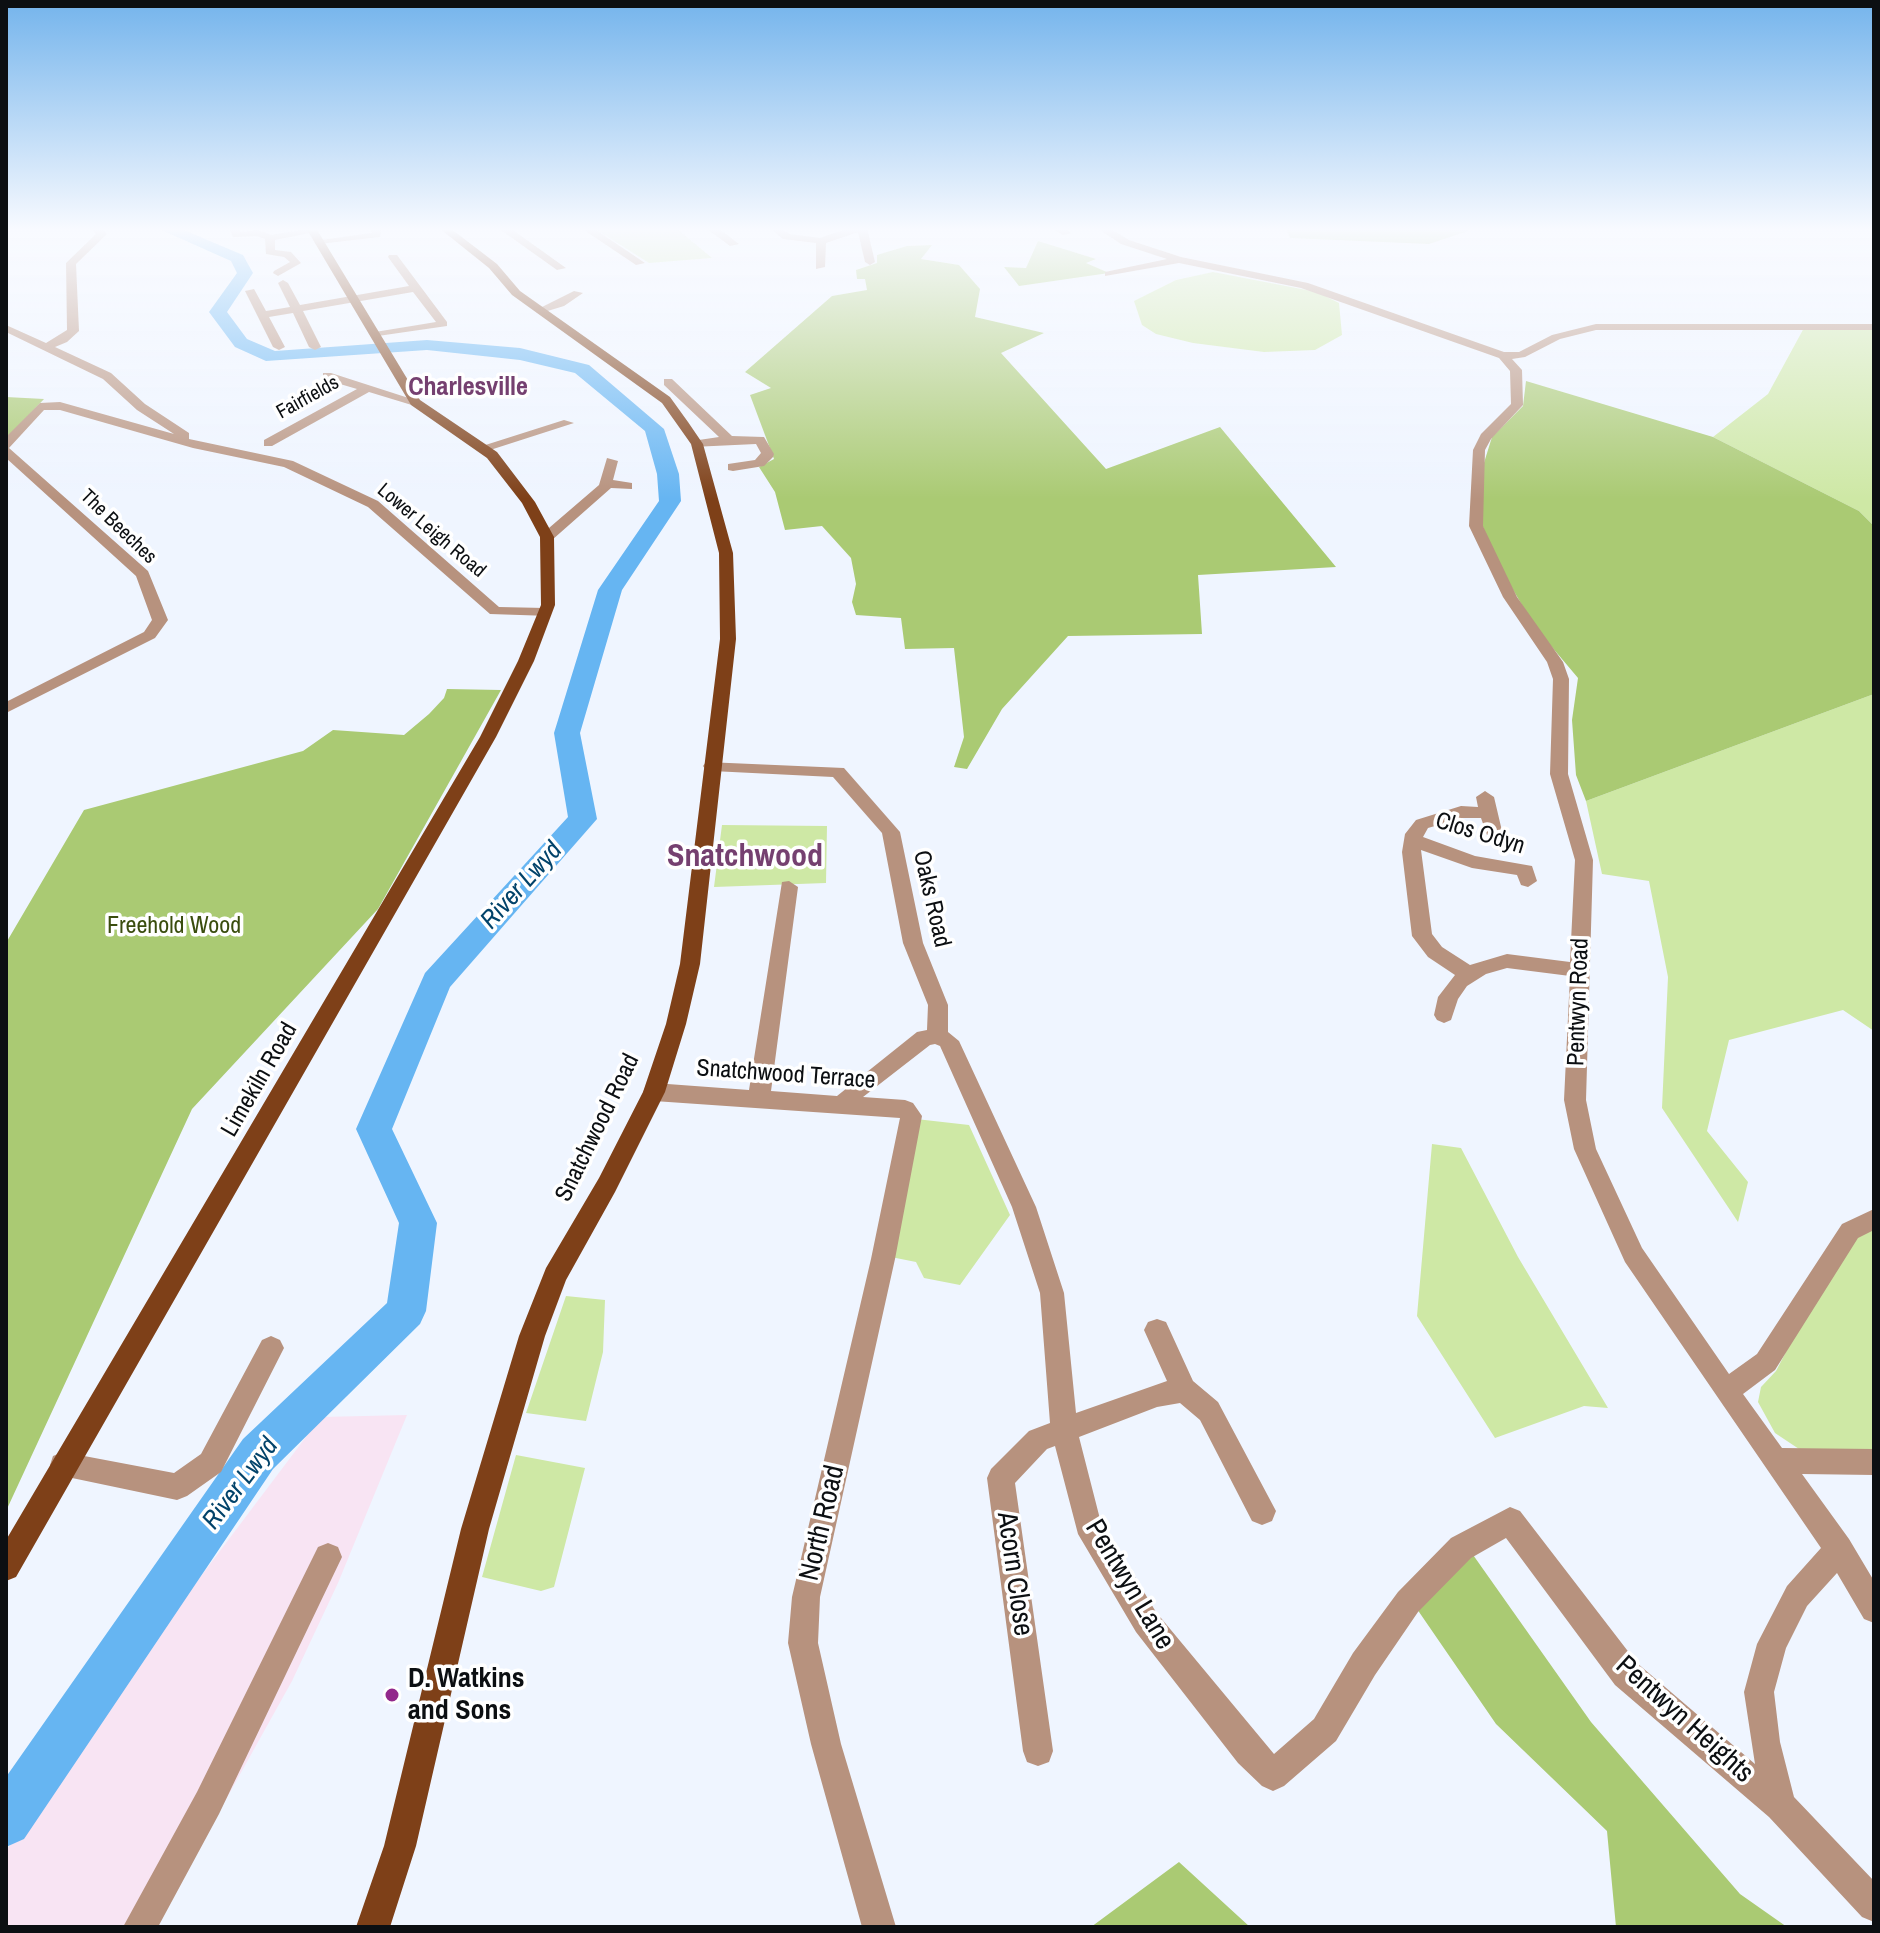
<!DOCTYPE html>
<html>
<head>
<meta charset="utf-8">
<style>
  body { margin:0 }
  #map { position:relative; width:1880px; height:1933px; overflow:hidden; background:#eff5ff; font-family:"Archivo Narrow",sans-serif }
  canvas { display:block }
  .frame { position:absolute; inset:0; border:8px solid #0c0f12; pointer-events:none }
</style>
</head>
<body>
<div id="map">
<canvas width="1880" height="1933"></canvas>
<div class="frame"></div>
</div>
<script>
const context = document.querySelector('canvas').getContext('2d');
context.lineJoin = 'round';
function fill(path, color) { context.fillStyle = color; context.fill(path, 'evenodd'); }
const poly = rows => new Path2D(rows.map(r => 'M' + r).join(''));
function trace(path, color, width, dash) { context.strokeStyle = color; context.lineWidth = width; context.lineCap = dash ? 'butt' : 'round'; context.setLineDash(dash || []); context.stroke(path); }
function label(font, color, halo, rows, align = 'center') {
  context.font = font + ' "Archivo Narrow",sans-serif'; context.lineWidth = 7; context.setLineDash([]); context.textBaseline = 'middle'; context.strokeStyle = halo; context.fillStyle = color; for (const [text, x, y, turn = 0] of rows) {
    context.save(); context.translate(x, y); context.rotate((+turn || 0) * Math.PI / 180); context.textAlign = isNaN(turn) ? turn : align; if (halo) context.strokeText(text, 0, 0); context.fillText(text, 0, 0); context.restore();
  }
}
const industrial = poly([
  [407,1415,338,1583,292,1681,155,1927,6,1927,6,1851,140,1657,321,1417]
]);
const green = poly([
  [594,228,676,228,712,258,649,263],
  [1213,272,1317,292,1339,303,1342,335,1315,350,1264,352,1193,343,1156,334,1142,325,1134,301,1176,280],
  [1805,326,1874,327,1874,526,1859,511,1713,437,1768,394],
  [1874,694,1874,1031,1843,1010,1729,1040,1707,1131,1748,1182,1738,1222,1662,1108,1668,977,1649,881,1602,874,1586,801],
  [722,825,827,826,826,883,714,887],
  [916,1119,969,1125,1010,1215,960,1285,924,1278,916,1262,891,1257],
  [1432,1144,1461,1148,1518,1257,1608,1408,1584,1406,1495,1438,1417,1316],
  [1874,1224,1874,1452,1805,1453,1775,1433,1758,1402,1761,1387,1776,1371,1842,1245],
  [566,1296,605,1300,603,1352,586,1421,526,1413],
  [516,1455,585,1468,554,1587,541,1591,482,1577]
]);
const forest = poly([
  [1286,228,1467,228,1468,231,1429,244,1290,238],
  [1038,241,1096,259,1086,263,1109,273,1019,286,1004,267,1026,268],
  [932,245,921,259,959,265,980,289,975,317,1044,333,1001,353,1106,469,1220,427,1336,567,1198,575,1202,634,1068,636,1002,709,967,769,954,767,964,737,954,648,905,649,901,618,856,615,852,602,856,584,851,558,822,526,785,530,775,492,759,467,774,459,750,395,771,388,745,372,832,296,867,290,865,279,857,279,856,270,877,263,877,255,907,246],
  [1526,381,1713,437,1859,511,1874,526,1874,694,1586,801,1576,775,1572,720,1578,678,1535,627,1499,566,1483,527,1483,466,1492,437,1523,406],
  [6,397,44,399,6,439],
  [447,689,501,690,378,909,192,1109,6,1511,6,943,84,810,303,751,333,730,404,735,429,714,444,698],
  [1471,1552,1591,1722,1740,1894,1787,1927,1616,1927,1607,1831,1496,1724,1417,1609],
  [1179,1862,1250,1927,1091,1927]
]);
const river = poly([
  [157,228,179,228,243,255,253,273,227,312,247,339,275,351,427,340,520,348,589,365,664,429,679,474,681,501,622,590,580,733,597,819,450,987,392,1129,437,1223,426,1311,420,1324,273,1469,24,1839,6,1847,6,1777,243,1439,387,1303,399,1223,356,1129,425,973,568,817,554,733,598,590,659,501,657,474,645,431,575,373,520,360,427,350,266,361,235,347,209,312,237,273,231,261,157,228]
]);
const minor = poly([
  [91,228,102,228,107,234,76,264,79,331,67,342,55,347,111,373,145,404,189,433,189,439,293,461,378,501,499,607,545,608,550,610,550,616,490,614,368,507,284,467,193,448,60,410,44,410,9,448,148,571,168,620,155,638,6,713,6,702,144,632,152,620,136,576,6,458,6,437,40,403,60,402,174,434,137,410,103,379,6,332,6,325,46,343,67,330,66,263,96,234,91,228],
  [229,228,239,228,240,232,258,230,271,235,314,228,319,231,275,240,275,250,291,252,301,263,278,276,273,273,274,271,290,262,284,257,266,254,265,239,257,236,233,237,229,228],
  [371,228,381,228,380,237,319,244,314,241,372,233,371,228],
  [498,228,510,228,566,268,557,270,498,228],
  [581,228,593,228,645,263,636,265,581,228],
  [706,228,718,228,739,244,730,246,706,228],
  [770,228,781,228,789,234,820,238,849,228,867,228,875,262,870,265,865,262,858,232,826,243,825,267,816,269,816,243,783,239,770,228],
  [1051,228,1064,228,1071,233,1063,235,1051,228],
  [1097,228,1109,228,1129,240,1181,257,1308,283,1504,352,1519,352,1552,335,1596,324,1874,324,1874,330,1596,330,1560,339,1525,357,1512,359,1522,370,1523,405,1491,439,1485,450,1483,526,1517,597,1563,662,1569,679,1568,774,1593,860,1586,1100,1596,1149,1642,1248,1729,1374,1757,1354,1842,1224,1874,1209,1874,1230,1858,1238,1775,1370,1743,1394,1782,1448,1874,1449,1874,1475,1802,1474,1849,1539,1874,1581,1874,1623,1864,1619,1837,1573,1807,1606,1786,1648,1774,1692,1780,1742,1794,1797,1874,1881,1874,1922,1862,1917,1769,1817,1615,1685,1506,1538,1471,1558,1418,1612,1375,1675,1336,1741,1284,1786,1273,1791,1262,1786,1238,1763,1136,1632,1078,1534,1055,1446,1047,1449,1015,1483,1053,1751,1049,1762,1038,1766,1027,1762,1023,1751,987,1478,991,1469,1029,1431,1050,1423,1040,1293,1012,1207,940,1046,935,1044,930,1045,863,1097,905,1100,913,1103,922,1116,895,1259,820,1597,818,1643,841,1744,896,1927,862,1927,811,1744,788,1643,792,1597,871,1259,900,1118,654,1101,646,1098,643,1092,646,1086,654,1083,749,1090,782,882,789,881,798,887,771,1091,837,1096,917,1032,927,1030,928,1005,903,943,882,833,833,777,712,771,706,770,703,766,706,762,844,768,900,832,923,943,948,1005,948,1032,959,1041,1036,1207,1064,1293,1076,1413,1167,1381,1144,1330,1148,1322,1157,1319,1166,1322,1193,1381,1218,1402,1276,1511,1272,1521,1262,1525,1252,1521,1200,1420,1180,1403,1157,1407,1079,1437,1100,1519,1156,1612,1274,1754,1314,1719,1353,1653,1398,1592,1451,1538,1510,1507,1520,1511,1637,1663,1755,1764,1744,1692,1757,1644,1787,1586,1821,1548,1625,1262,1574,1149,1564,1100,1570,976,1507,968,1486,974,1467,986,1458,999,1451,1020,1444,1023,1437,1020,1434,1015,1438,997,1455,975,1428,957,1412,936,1402,852,1405,834,1416,820,1461,806,1478,807,1476,797,1485,791,1494,797,1502,831,1499,835,1487,835,1481,818,1462,818,1428,828,1423,837,1475,856,1532,866,1537,881,1528,887,1521,885,1517,875,1472,868,1421,850,1432,934,1442,947,1470,965,1507,954,1570,962,1575,860,1550,774,1553,679,1547,662,1503,597,1469,526,1473,450,1481,434,1511,404,1510,371,1499,358,1301,288,1179,263,1105,276,1105,272,1167,259,1121,244,1097,228],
  [389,255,397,255,447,322,447,326,371,337,371,333,375,332,436,322,413,292,303,311,321,347,315,350,309,347,293,313,269,317,285,347,279,350,273,347,245,291,254,289,266,311,290,307,278,283,283,280,288,283,300,305,409,286,388,257,389,255],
  [574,291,583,293,564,306,541,313,536,310,574,291],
  [323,373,331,373,421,402,415,406,369,392,272,446,264,446,264,440,357,389,323,379,323,373],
  [664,379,672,379,732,436,764,437,774,454,773,457,764,466,733,471,728,470,728,464,755,460,761,453,756,444,692,447,692,441,719,437,664,385,664,379],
  [564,420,574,423,487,451,476,448,564,420],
  [607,458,618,461,613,480,632,483,632,489,611,488,552,540,542,540,542,534,599,485,607,458],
  [271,1336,280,1340,284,1348,221,1472,187,1496,177,1500,53,1474,50,1465,53,1456,63,1452,174,1473,201,1454,262,1340,271,1336],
  [328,1543,338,1547,342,1557,219,1814,158,1927,123,1927,197,1792,318,1547,328,1543]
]);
const major = poly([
  [306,228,316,228,420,400,497,452,535,502,554,537,555,605,534,661,496,737,16,1577,6,1581,6,1540,480,737,518,661,541,605,540,537,522,503,487,458,411,405,306,228],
  [439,228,450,228,497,264,520,291,670,397,688,422,703,444,733,553,736,639,700,964,686,1024,665,1092,615,1192,566,1280,545,1336,489,1529,416,1846,390,1927,356,1927,384,1846,461,1529,519,1336,546,1268,599,1178,643,1092,666,1024,680,964,720,639,719,553,691,444,679,427,662,403,512,295,489,268,439,228]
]);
const markers = [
  [392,1695,8,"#92288b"]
];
const farStreetnames = [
  ["Fairfields",308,398,-29],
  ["The Beeches",118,527,44],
  ["Lower Leigh Road",431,531,40]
];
const streetNames = [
  ["Clos Odyn",1480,834,17],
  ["Oaks Road",931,899,77],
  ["Pentwyn Road",1579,1002,-88],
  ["Snatchwood Terrace",786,1075,4],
  ["Limekiln Road",260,1080,-60],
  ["Snatchwood Road",598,1128,-64]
];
const parkNames = [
  ["Freehold Wood",174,927]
];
const farDistrictnames = [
  ["Charlesville",468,388]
];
const waterNames = [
  ["River Lwyd",522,886,-48],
  ["River Lwyd",241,1484,-53]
];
const nearStreetnames = [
  ["North Road",823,1523,-77],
  ["Acorn Close",1014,1574,82],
  ["Pentwyn Lane",1129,1585,59],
  ["Pentwyn Heights",1684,1720,42]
];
const nearPoinames = [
  ["D. Watkins",408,1679],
  ["and Sons",408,1711]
];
const districtNames = [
  ["Snatchwood",745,857]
];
fill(industrial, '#f8e4f3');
fill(green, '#cee8a5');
fill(forest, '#aaca73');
fill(river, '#66b5f2');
fill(minor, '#b7927e');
fill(major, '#7e4018');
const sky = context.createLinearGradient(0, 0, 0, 499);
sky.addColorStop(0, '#74b4ec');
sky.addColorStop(0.46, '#f8faff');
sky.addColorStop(1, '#f8faff00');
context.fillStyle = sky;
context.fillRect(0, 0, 1880, 499);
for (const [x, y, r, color] of markers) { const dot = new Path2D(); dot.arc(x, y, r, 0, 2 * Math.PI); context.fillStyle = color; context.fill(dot); trace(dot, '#fff', 3); }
label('20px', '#0c0f12', '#fff', farStreetnames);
label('24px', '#0c0f12', '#fff', streetNames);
label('24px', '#3a4d0e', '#fff', parkNames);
label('bold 26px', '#754070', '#fff', farDistrictnames);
label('italic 26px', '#02436a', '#fff', waterNames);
label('28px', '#0c0f12', '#fff', nearStreetnames);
label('bold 28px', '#0c0f12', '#fff', nearPoinames, 'left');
label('bold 32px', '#754070', '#fff', districtNames);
</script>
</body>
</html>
